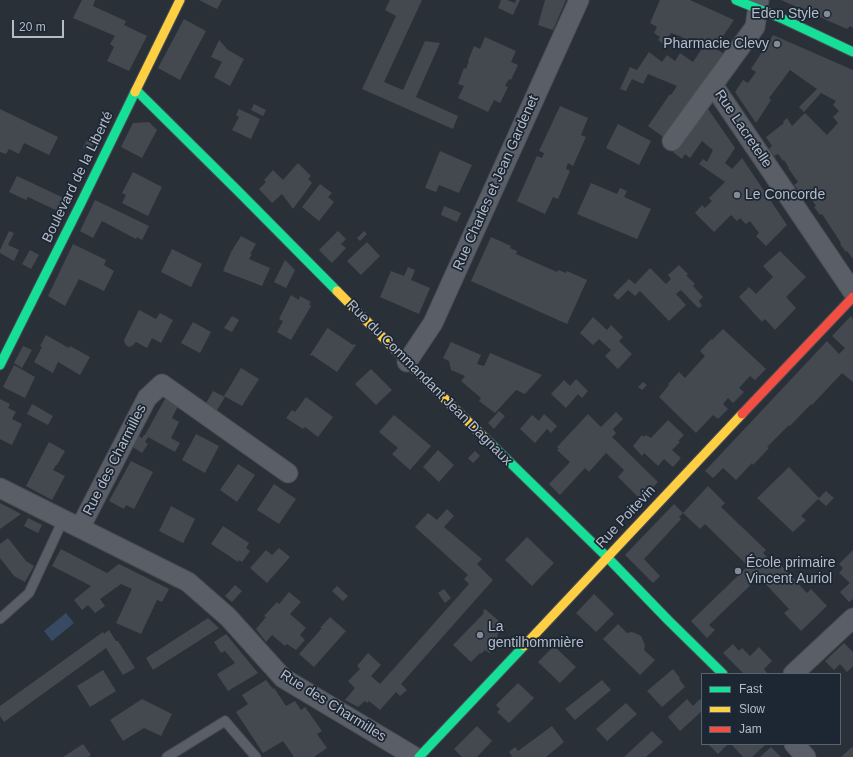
<!DOCTYPE html>
<html>
<head>
<meta charset="utf-8">
<style>
  body { margin:0 }
  #map { position:relative; width:853px; height:757px; overflow:hidden; background:#2a3038; font-family:Arial,sans-serif }
  canvas { display:block }
  .legend { position:absolute; left:701px; top:673px; width:140px; height:72px; box-sizing:border-box; background:#1d2633; border:1px solid #59626f; margin:0; padding:5px 7px; list-style:none; font-size:12px; color:#b4bcc9 }
  .legend li { display:flex; align-items:center; gap:8px; height:20px }
  .legend b { width:20px; border:1px solid #59626f }
  .scale { position:absolute; left:12px; top:20px; width:52px; height:18px; box-sizing:border-box; border:2px solid #b4bcc9; border-top:0; padding-left:5px; font-size:12px; line-height:14px; white-space:nowrap; color:#b4bcc9; -webkit-text-stroke:3px #1d2633; paint-order:stroke }
</style>
</head>
<body>
<div id="map">
<canvas width="853" height="757"></canvas>
<ul class="legend">
<li><b style="height:5px;background:#16e098"></b>Fast</li>
<li><b style="height:5px;background:#ffcf43"></b>Slow</li>
<li><b style="height:5px;background:#f24e42"></b>Jam</li>
</ul>
<div class="scale">20 m</div>
</div>
<script>
const context = document.querySelector('canvas').getContext('2d');
context.lineJoin = 'round';
function fill(path, color) { context.fillStyle = color; context.fill(path, 'evenodd'); }
const poly = rows => new Path2D(rows.map(r => 'M' + r).join(''));
function trace(path, color, width, dash) { context.strokeStyle = color; context.lineWidth = width; context.lineCap = dash ? 'butt' : 'round'; context.setLineDash(dash || []); context.stroke(path); }
function label(font, color, halo, rows, align = 'center') {
  context.font = font + ' Arial,sans-serif'; context.lineWidth = 3.5; context.setLineDash([]); context.textBaseline = 'middle'; context.strokeStyle = halo; context.fillStyle = color; for (const [text, x, y, turn = 0] of rows) {
    context.save(); context.translate(x, y); context.rotate((+turn || 0) * Math.PI / 180); context.textAlign = isNaN(turn) ? turn : align; if (halo) context.strokeText(text, 0, 0); context.fillText(text, 0, 0); context.restore();
  }
}
const water = poly([
  [66,613,74,623,52,641,44,631]
]);
const building = poly([
  [82,0,95,0,93,6,126,21,124,25,147,36,129,71,107,61,114,47,110,44,115,36,73,18],
  [199,0,222,0,217,9],
  [390,0,422,0,384,82,403,90,425,41,440,43,416,97,458,116,453,129,362,89,396,16,385,10],
  [501,0,507,0,515,3,516,0,520,0,513,15,498,8],
  [545,0,566,0,553,30,538,25],
  [660,0,690,0,734,20,715,48,724,54,666,139,648,126,670,94,671,95,677,86,648,74,643,84,632,79,626,91,620,89,630,67,637,70,649,52,662,62,667,55,675,61,680,53,693,62,701,50,687,43,688,42,680,36,671,33,663,44,658,40,660,37,654,33,657,27,650,23],
  [781,0,853,0,853,28,850,26,847,29],
  [184,19,206,31,180,80,158,68],
  [773,35,853,70,853,259,847,251,846,252,840,244,841,243,822,214,820,215,814,207,816,206,810,197,808,198,803,190,800,192,794,185,798,182,788,168,789,168,784,160,783,161,778,154,774,156,769,149,772,146,766,137,784,123,783,122,787,118,792,126,805,113,827,135,838,123,833,117,839,111,833,105,836,101,821,93,804,112,799,107,817,89,790,70,769,98,771,100,756,123,735,92,743,80,748,83,756,72,751,69],
  [485,37,516,51,511,62,518,65,511,80,509,79,505,86,508,87,500,103,494,100,488,112,458,98,464,86,458,84,464,68,466,69,469,61,468,61,474,46,480,49],
  [219,40,228,50,244,59,230,86,214,77,222,62,211,57],
  [254,104,266,110,263,116,251,110],
  [560,106,588,118,581,135,586,137,573,166,568,163,566,169,570,171,558,199,553,197,545,214,517,201,537,156,542,158,544,153,539,151],
  [706,106,735,148,725,163,732,169,742,158,787,225,766,246,756,236,759,233,750,221,746,224,740,218,737,221,731,215,714,232,695,213,702,205,705,208,712,201,709,198,725,182,699,164,703,159,707,162,713,150,702,141,690,158,685,154,682,159,673,152],
  [0,109,58,137,49,155,24,143,19,154,9,149,6,154,0,152],
  [239,109,260,119,251,139,232,130,239,117,236,115],
  [149,122,157,130,142,158,121,147,133,123],
  [618,124,651,141,639,165,606,148],
  [87,140,94,143,90,151,83,148],
  [440,151,472,165,459,193,439,185,436,192,425,188],
  [298,163,311,176,308,179,312,183,293,209,282,194,272,203,259,189,266,182,264,180,273,170,283,180],
  [133,172,162,187,148,216,122,203,126,195,122,193],
  [17,176,66,199,60,212,28,197,26,200,9,192],
  [591,183,617,194,620,188,627,191,624,197,651,209,637,239,577,214],
  [320,184,332,193,328,197,334,202,319,221,302,207],
  [95,200,149,226,142,240,137,237,136,239,102,221,93,238,80,231],
  [444,206,461,213,457,222,441,215],
  [9,231,14,233,8,245,19,250,14,261,0,253,0,250],
  [338,231,346,239,341,244,346,248,332,263,319,250],
  [364,231,367,234,360,241,357,238],
  [241,236,256,244,250,254,252,254,249,259,270,268,262,286,223,271,231,252],
  [491,237,511,246,510,248,517,251,516,254,557,272,558,270,566,273,567,271,587,280,567,324,471,281],
  [367,242,380,256,361,275,347,261],
  [73,244,106,260,104,265,114,271,104,291,79,279,65,306,48,296],
  [172,249,202,264,191,287,161,272],
  [30,250,39,255,31,269,22,264],
  [780,251,806,277,786,297,796,308,775,330,765,319,762,322,739,297,749,287,756,294,773,277,763,266],
  [285,260,295,270,286,288,274,282],
  [679,265,688,274,686,275,695,284,693,286,703,297,699,301,702,306,698,308,681,290,676,294,686,305,669,321,640,291,635,296,628,290,618,300,613,295,629,279,635,284,650,268,666,284,671,279,668,275],
  [408,267,415,270,411,280,430,288,419,314,380,297,391,271,404,276],
  [291,295,299,300,300,296,311,302,309,304,311,306,291,340,277,332,283,321,279,319],
  [139,310,156,319,160,313,173,320,161,343,152,338,147,348,136,342,132,346,129,347,126,345,124,341,125,338],
  [232,316,239,320,232,332,224,328],
  [851,316,853,319,853,382,842,373,812,405,811,404,790,426,789,425,767,447,769,448,753,465,752,463,736,480,723,468,713,478,705,471,827,341,839,354,845,348,832,336],
  [593,317,607,330,611,325,623,337,619,341,632,354,618,369,605,356,611,350,599,339,593,345,580,333],
  [193,322,211,332,200,353,181,343],
  [328,327,329,329,353,345,354,344,356,345,337,372,312,355,312,356,310,355],
  [723,329,766,369,755,380,750,376,739,388,744,392,733,403,728,398,723,404,728,409,718,419,713,415,696,433,659,397,669,385,668,384,679,372,685,378,705,356,700,351,711,339,712,340],
  [46,335,67,347,69,348,70,346,90,357,80,375,58,362,53,373,34,362,42,347,40,346],
  [451,342,481,355,477,364,484,366,490,353,542,375,525,394,516,390,495,413,479,401,481,398,461,381,465,376,451,370,449,361,443,358],
  [23,346,32,350,22,368,14,363],
  [14,365,35,377,25,398,3,387],
  [241,368,259,379,242,406,224,396],
  [371,369,392,390,376,405,355,384],
  [576,379,588,391,582,398,578,394,566,408,551,394,564,380,570,386],
  [643,382,647,385,642,390,638,387],
  [213,391,225,397,216,412,205,405],
  [166,397,178,406,172,418,179,422,171,438,180,443,175,452,148,437,145,442,148,444,142,453,128,444,134,433,142,438,144,435,145,435],
  [306,397,333,417,318,437,305,427,303,429,286,418,292,410,295,412],
  [0,399,10,404,8,408,16,412,12,419,22,424,12,445,0,439],
  [32,404,53,416,48,425,27,414],
  [499,411,505,416,494,429,488,423],
  [616,412,623,419,613,429,616,433,612,437,658,482,641,500,618,477,624,470,606,453,589,472,585,468,560,495,549,484,570,462,557,450,559,449,557,447,588,414,601,427],
  [544,414,557,426,551,433,547,429,535,443,520,429,532,415,539,421],
  [394,415,431,446,410,470,392,454,398,448,379,432],
  [668,420,684,435,678,441,680,442,672,450,681,458,673,467,664,459,658,466,644,453,642,456,633,446,642,435,644,437,646,435,651,438],
  [196,434,219,446,205,473,182,460],
  [49,442,65,451,57,465,56,465,53,470,65,476,52,500,26,486],
  [438,450,454,465,439,482,423,467],
  [475,451,480,456,473,463,468,458],
  [131,461,153,472,134,509,126,505,124,509,109,501],
  [238,464,255,475,237,502,220,490],
  [789,467,819,498,801,516,806,520,793,532,757,498],
  [274,484,296,499,279,524,257,510],
  [708,486,725,503,721,507,766,550,763,553,773,563,776,560,807,593,811,589,827,606,801,631,784,613,789,609,759,577,709,625,715,630,707,638,691,621,748,566,705,524,700,529,683,513],
  [826,491,834,498,826,506,818,499],
  [0,503,21,514,0,529],
  [674,504,683,513,679,517,681,519,644,559,660,576,653,583,625,555],
  [171,506,195,519,183,543,159,531],
  [447,509,454,516,444,527,482,559,477,564,493,580,401,684,407,690,400,696,396,692,380,710,369,701,367,703,365,701,358,707,345,700,355,688,348,681,360,669,357,666,368,653,381,665,371,676,380,684,469,584,464,579,468,575,415,527,428,513,437,520],
  [28,518,42,525,38,533,24,526],
  [223,526,249,543,246,548,250,551,242,562,239,560,238,562,211,544],
  [527,537,554,563,532,586,505,560],
  [8,538,26,561,34,566,25,582,14,576,0,558,0,544],
  [279,548,290,557,267,583,250,568,266,550,272,555],
  [61,549,107,573,119,564,169,589,162,602,157,600,141,634,116,623,132,589,121,584,100,599,105,606,95,613,88,605,82,610,74,600,91,586,52,566],
  [853,550,853,599,849,602,840,592,850,583,839,573,843,568,839,564],
  [235,585,242,591,232,602,225,596],
  [337,586,348,596,343,601,332,591],
  [444,589,451,598,445,603,438,593],
  [289,592,301,602,290,614,306,628,300,635,305,640,296,650,287,644,285,646,272,635,266,642,256,629,266,617,264,616,277,602,279,604],
  [594,594,614,614,596,632,576,613],
  [485,609,505,626,497,635,498,636,495,639,499,643,489,653,485,650,481,654,480,653,471,662,453,645,484,613,483,611],
  [330,617,346,631,314,667,299,654,322,628,320,628],
  [208,618,219,628,153,670,146,658],
  [618,624,627,633,632,632,637,634,641,636,645,645,644,650,655,660,640,675,603,639],
  [109,630,116,641,118,641,135,668,123,675,106,648,4,722,0,716,0,706,103,632,104,634],
  [226,634,258,673,228,691,217,674,235,663,225,651,221,653,214,642],
  [844,643,853,652,853,666,847,672,840,664,834,670,825,661],
  [733,644,739,651,742,648,750,656,759,647,772,661,764,669,768,674,744,674,723,653],
  [554,646,576,667,560,683,538,662],
  [673,669,680,678,679,679,685,687,662,707,647,691],
  [103,670,116,691,90,707,77,686],
  [266,680,273,689,274,688,286,706,295,701,301,710,305,707,322,731,317,734,327,748,314,757,294,757,283,741,263,753,236,712,248,704,242,695],
  [602,680,611,690,575,720,565,709],
  [518,683,534,698,509,723,497,712,500,709,496,705],
  [142,699,172,714,161,736,144,728,123,741,110,720],
  [687,699,693,706,700,699,702,701,702,711,680,731,668,717],
  [626,703,637,714,607,741,596,729],
  [477,726,492,741,477,757,462,757,454,749],
  [552,726,564,742,546,757,510,757,512,756,509,752,515,747,518,751],
  [652,731,663,742,646,757,624,757],
  [83,744,91,755,88,757,63,757],
  [708,744,728,744,718,754],
  [731,744,766,744,752,757,743,757],
  [771,747,781,757,760,757],
  [852,747,853,748,853,757,841,757]
]);
const lane = poly([
  [0,619,29,593,63,520],
  [167,757,225,721,256,757]
]);
const street = poly([
  [713,85,853,292],
  [672,141,755,27,759,0],
  [407,362,433,323,579,0],
  [0,488,188,582,228,617,283,678,415,757],
  [80,528,147,398,162,384,288,473],
  [793,674,853,618],
  [794,744,806,757]
]);
const fast = poly([
  [736,0,781,18,853,52],
  [136,90,239,192,337,291],
  [0,365,81,203,135,92],
  [490,443,607,557,668,620,723,674],
  [419,757,524,646]
]);
const slow = poly([
  [135,92,180,0],
  [337,291,407,362,490,443],
  [524,646,742,414]
]);
const jam = poly([
  [742,414,853,297]
]);
const markers = [
  [827,14,4,"#848b96"],
  [777,44,4,"#848b96"],
  [737,195,4,"#848b96"],
  [738,571,4,"#848b96"],
  [480,635,4,"#848b96"]
];
const poiNames = [
  ["Eden Style",819,14,"right"],
  ["Pharmacie Clevy",769,44,"right"],
  ["Le Concorde",745,195],
  ["École primaire",746,563],
  ["Vincent Auriol",746,579],
  ["La",488,627],
  ["gentilhommière",488,643]
];
const streetNames = [
  ["Rue Lacretelle",743,129,56],
  ["Boulevard de la Liberté",78,177,-64],
  ["Rue Charles et Jean Gardenet",496,183,-66],
  ["Rue du Commandant Jean Dagnaux",429,383,45],
  ["Rue des Charmilles",115,460,-63],
  ["Rue Poitevin",626,517,-47],
  ["Rue des Charmilles",333,706,32]
];
fill(water, '#384963');
fill(building, '#444950');
trace(lane, '#484c53', 11);
trace(street, '#484c53', 21);
trace(fast, '#484c53', 11);
trace(slow, '#484c53', 11);
trace(jam, '#484c53', 11);
trace(lane, '#5a5e66', 9);
trace(street, '#5a5e66', 19);
trace(fast, '#16e098', 9);
trace(slow, '#ffcf43', 9);
trace(jam, '#f24e42', 9);
for (const [x, y, r, color] of markers) { const dot = new Path2D(); dot.arc(x, y, r, 0, 2 * Math.PI); context.fillStyle = color; context.fill(dot); trace(dot, '#1d2633', 1.5); }
label('14px', '#b4bcc9', '#1d2633', poiNames, 'left');
label('14px', '#b4bcc9', '#1d2633', streetNames);
</script>
</body>
</html>
